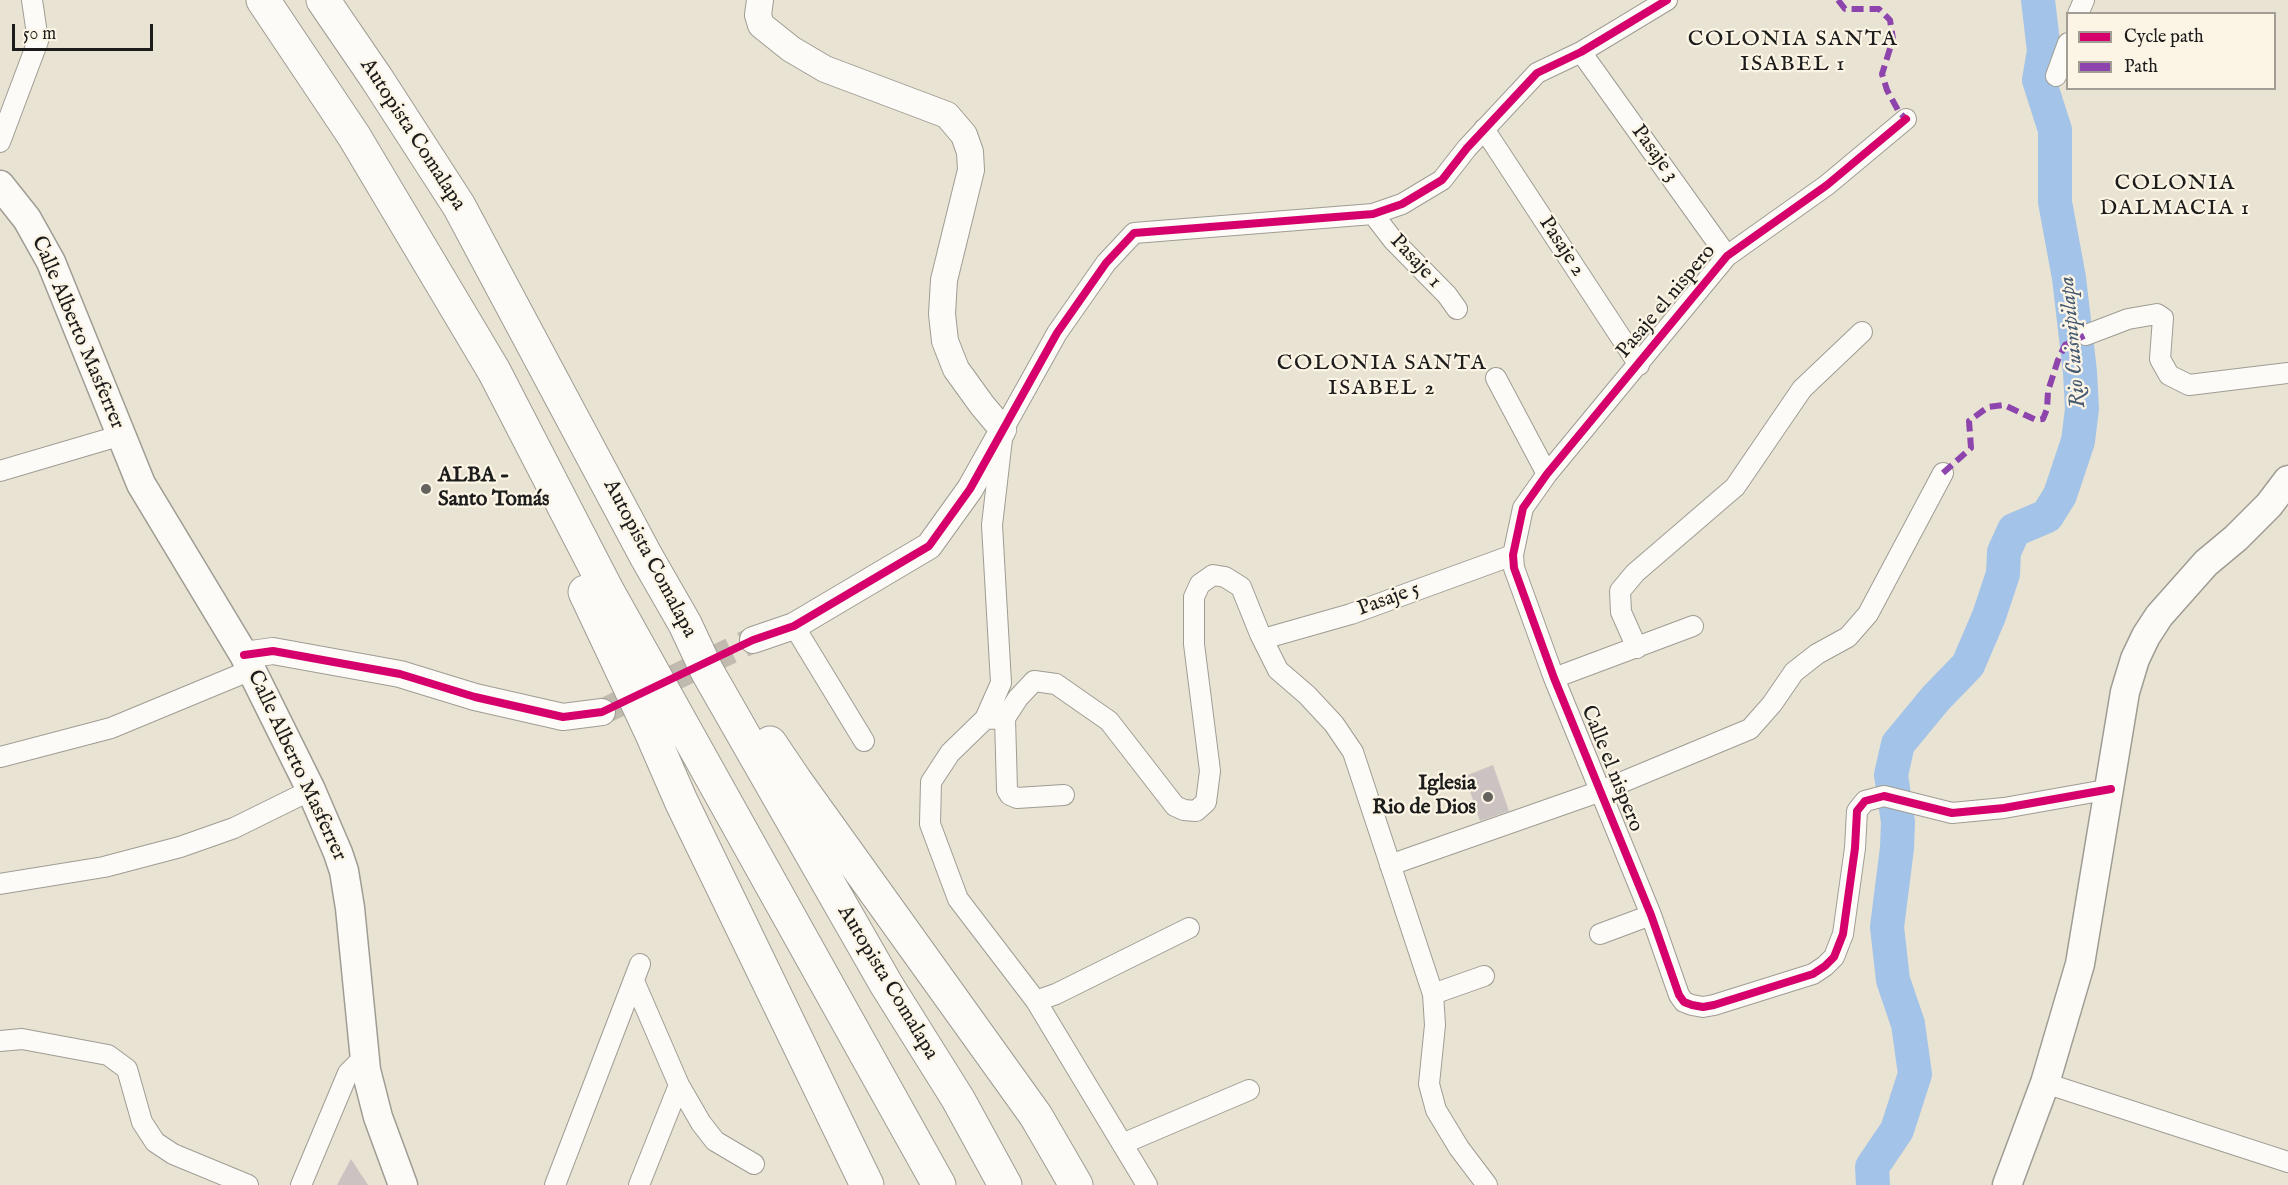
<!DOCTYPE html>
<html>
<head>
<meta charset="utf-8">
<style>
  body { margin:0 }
  #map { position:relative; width:2288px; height:1185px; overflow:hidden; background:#e9e3d3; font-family:"IM FELL English",serif }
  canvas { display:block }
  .legend { position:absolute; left:2066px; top:12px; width:210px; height:78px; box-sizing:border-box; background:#fcf5e5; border:2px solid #a29e95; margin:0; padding:8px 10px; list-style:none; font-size:18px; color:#1c1c1c }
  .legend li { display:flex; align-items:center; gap:12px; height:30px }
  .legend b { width:30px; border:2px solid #a29e95 }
  .scale { position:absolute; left:12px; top:24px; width:141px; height:27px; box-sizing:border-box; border:3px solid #1c1c1c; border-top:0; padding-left:8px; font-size:18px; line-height:21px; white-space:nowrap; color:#1c1c1c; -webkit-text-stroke:4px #fcf5e5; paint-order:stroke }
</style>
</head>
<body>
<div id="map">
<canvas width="2288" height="1185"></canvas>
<ul class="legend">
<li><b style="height:8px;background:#d6006c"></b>Cycle path</li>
<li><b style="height:8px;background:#8e44ad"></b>Path</li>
</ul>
<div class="scale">50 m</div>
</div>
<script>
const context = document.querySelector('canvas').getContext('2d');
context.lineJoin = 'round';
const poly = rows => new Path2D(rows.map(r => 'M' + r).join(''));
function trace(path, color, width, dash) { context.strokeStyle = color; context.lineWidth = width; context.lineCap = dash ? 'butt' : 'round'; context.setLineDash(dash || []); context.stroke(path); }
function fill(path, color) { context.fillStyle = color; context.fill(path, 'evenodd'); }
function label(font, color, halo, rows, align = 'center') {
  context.font = font + ' "IM FELL English",serif'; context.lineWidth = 4.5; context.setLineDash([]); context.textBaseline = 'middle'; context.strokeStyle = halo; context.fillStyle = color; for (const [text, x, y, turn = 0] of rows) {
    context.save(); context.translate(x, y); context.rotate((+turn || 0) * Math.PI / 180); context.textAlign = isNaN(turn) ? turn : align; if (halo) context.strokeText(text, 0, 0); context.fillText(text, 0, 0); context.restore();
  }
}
const river = poly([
  [1873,1185,1872,1167,1897,1130,1915,1074,1908,1024,1893,980,1887,927,1897,848,1898,822,1891,775,1898,744,1936,698,1968,665,1989,616,2003,574,2004,552,2014,530,2047,516,2060,495,2078,441,2082,409,2080,372,2069,278,2055,202,2055,130,2039,80,2044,51,2038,0]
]);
const building = poly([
  [1493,765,1509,811,1480,821,1465,776],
  [351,1159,368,1185,337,1185]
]);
const tertiaryTunnel = poly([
  [602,712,753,640]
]);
const minor = poly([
  [2078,14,2084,0],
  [1581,52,1727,256],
  [2056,76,2068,43],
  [1906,119,1827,185,1727,256,1547,474,1523,508,1513,555,1514,568,1554,678,1651,915,1679,995,1684,1002,1692,1005,1703,1007,1714,1005,1813,974,1825,966,1834,957,1843,934,1855,848,1857,811,1865,801,1884,796,1952,813,2004,808,2111,789],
  [1484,129,1639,365],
  [0,142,38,41,32,0],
  [1373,214,1393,240,1447,295,1457,309],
  [2086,335,2128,319,2157,314,2163,318,2160,359,2169,375,2189,385,2288,373],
  [1496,378,1547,474],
  [0,471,122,435],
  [794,626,864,741],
  [1263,639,1351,614,1513,555],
  [1637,648,1621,612,1620,591,1635,573,1735,487,1802,389,1862,332],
  [1554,678,1693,626],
  [1005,718,1007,790,1010,795,1017,798,1064,795],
  [985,719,1005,718,1018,698,1034,681,1056,684,1109,721,1175,806,1184,810,1196,811,1206,802,1210,771,1194,644,1194,597,1200,584,1213,575,1225,577,1241,587,1260,634,1278,670,1307,695,1334,724,1353,752,1433,994,1435,1025,1429,1084,1436,1110,1459,1148,1487,1185],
  [0,757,111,728,251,670],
  [1390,865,1601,791,1750,729,1772,704,1794,672,1817,654,1848,637,1868,614,1943,473],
  [0,884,104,867,180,847,234,828,311,790],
  [1600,934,1651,915],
  [634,981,679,1085,701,1123,715,1141,754,1164],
  [1433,994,1484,976],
  [1036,1001,1056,994,1189,928],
  [0,1041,22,1039,108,1055,127,1069,142,1122,155,1142,173,1154,248,1185],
  [2045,1083,2288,1162],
  [1122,1144,1249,1090],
  [301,1185,348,1073,364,1057],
  [555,1185,640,964],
  [639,1185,679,1085],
  [1147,1185,1036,1001,958,899,930,824,931,782,950,753,985,719,1001,683,992,525,1003,430,1057,333,1106,263,1134,233,1373,214,1402,204,1442,180,1467,148,1537,73,1581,52,1667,0]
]);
const tertiary = poly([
  [753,640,794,626,929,546,970,489,1003,430,982,405,956,369,945,341,942,314,944,280,971,170,970,152,964,135,947,115,825,69,791,49,761,25,758,15,760,0],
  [244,655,273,651,400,674,475,697,563,717,602,712]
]);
const secondary = poly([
  [0,185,27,219,51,262,141,484,244,655,311,790,338,853,344,871,350,908,366,1070,378,1117,403,1185],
  [2007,1185,2045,1083,2080,964,2125,692,2135,659,2146,636,2159,616,2206,563,2236,538,2269,505,2288,480]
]);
const trunk = poly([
  [263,0,354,136,494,371,607,590,939,1185],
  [323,0,377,79,459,206,646,556,685,624,707,671,886,984,958,1099,1005,1185],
  [585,592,651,732,681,801,867,1185],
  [770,743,795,780,1036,1116,1076,1185]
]);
const quiet = poly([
  [1838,0,1845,9,1879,9,1890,20,1893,39,1882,74,1887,90,1899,112,1906,119],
  [1943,473,1971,448,1969,421,1988,407,2004,405,2036,420,2043,419,2047,409,2048,391,2058,360,2065,345,2086,335]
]);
const cycleway = poly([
  [1906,119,1827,185,1727,256,1547,474,1523,508,1513,555,1514,568,1554,678,1651,915,1679,995,1684,1002,1692,1005,1703,1007,1714,1005,1813,974,1825,966,1834,957,1843,934,1855,848,1857,811,1865,801,1884,796,1952,813,2004,808,2111,789],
  [244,655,273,651,400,674,475,697,563,717,602,712,753,640,794,626,929,546,970,489,1057,333,1106,263,1134,233,1373,214,1402,204,1442,180,1467,148,1537,73,1581,52,1667,0]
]);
const markers = [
  [426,489,6,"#64625c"],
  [1488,797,6,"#64625c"]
];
const streetNames = [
  ["Autopista Comalapa",412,135,57],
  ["Pasaje 3",1654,154,54],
  ["Pasaje 2",1561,247,57],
  ["Pasaje 1",1415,262,47],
  ["Pasaje el nispero",1667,302,-50],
  ["Calle Alberto Masferrer",77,333,67],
  ["Autopista Comalapa",649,559,62],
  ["Pasaje 5",1389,600,-20],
  ["Calle Alberto Masferrer",296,766,65],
  ["Calle el nispero",1611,769,68],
  ["Autopista Comalapa",887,983,59]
];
const poiNames = [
  ["ALBA -",438,477],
  ["Santo Tomás",438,501],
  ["Iglesia",1476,785,"right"],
  ["Rio de Dios",1476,809,"right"]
];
const neighbourhoodNames = [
  ["COLONIA SANTA",1793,40],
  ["ISABEL 1",1793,65],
  ["COLONIA",2175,184],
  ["DALMACIA 1",2175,209],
  ["COLONIA SANTA",1382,364],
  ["ISABEL 2",1382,389]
];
const waterNames = [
  ["Rio Cuisnipilapa",2074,342,-95]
];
trace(river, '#a3c4e8', 34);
fill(building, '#cbc2c2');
trace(tertiaryTunnel, '#c0bbae', 26, [26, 13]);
trace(minor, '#9f9c93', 22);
trace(tertiary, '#9f9c93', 28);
trace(secondary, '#9f9c93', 31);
trace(trunk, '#9f9c93', 35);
trace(minor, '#fcfbf8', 20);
trace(tertiary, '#fcfbf8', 26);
trace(secondary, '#fcfbf8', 28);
trace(trunk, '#fcfbf8', 33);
trace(quiet, '#8e44ad', 6, [12, 6]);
trace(cycleway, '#d6006c', 8);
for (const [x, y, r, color] of markers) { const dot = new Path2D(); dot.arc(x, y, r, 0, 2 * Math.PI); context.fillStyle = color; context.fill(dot); trace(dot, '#fcf5e5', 2); }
label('21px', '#1c1c1c', '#fcf5e5', streetNames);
label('bold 21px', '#1c1c1c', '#fcf5e5', poiNames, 'left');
context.letterSpacing = '1.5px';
label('22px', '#1c1c1c', '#fcf5e5', neighbourhoodNames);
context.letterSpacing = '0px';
label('italic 22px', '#465a71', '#fcf5e5', waterNames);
</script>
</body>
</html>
